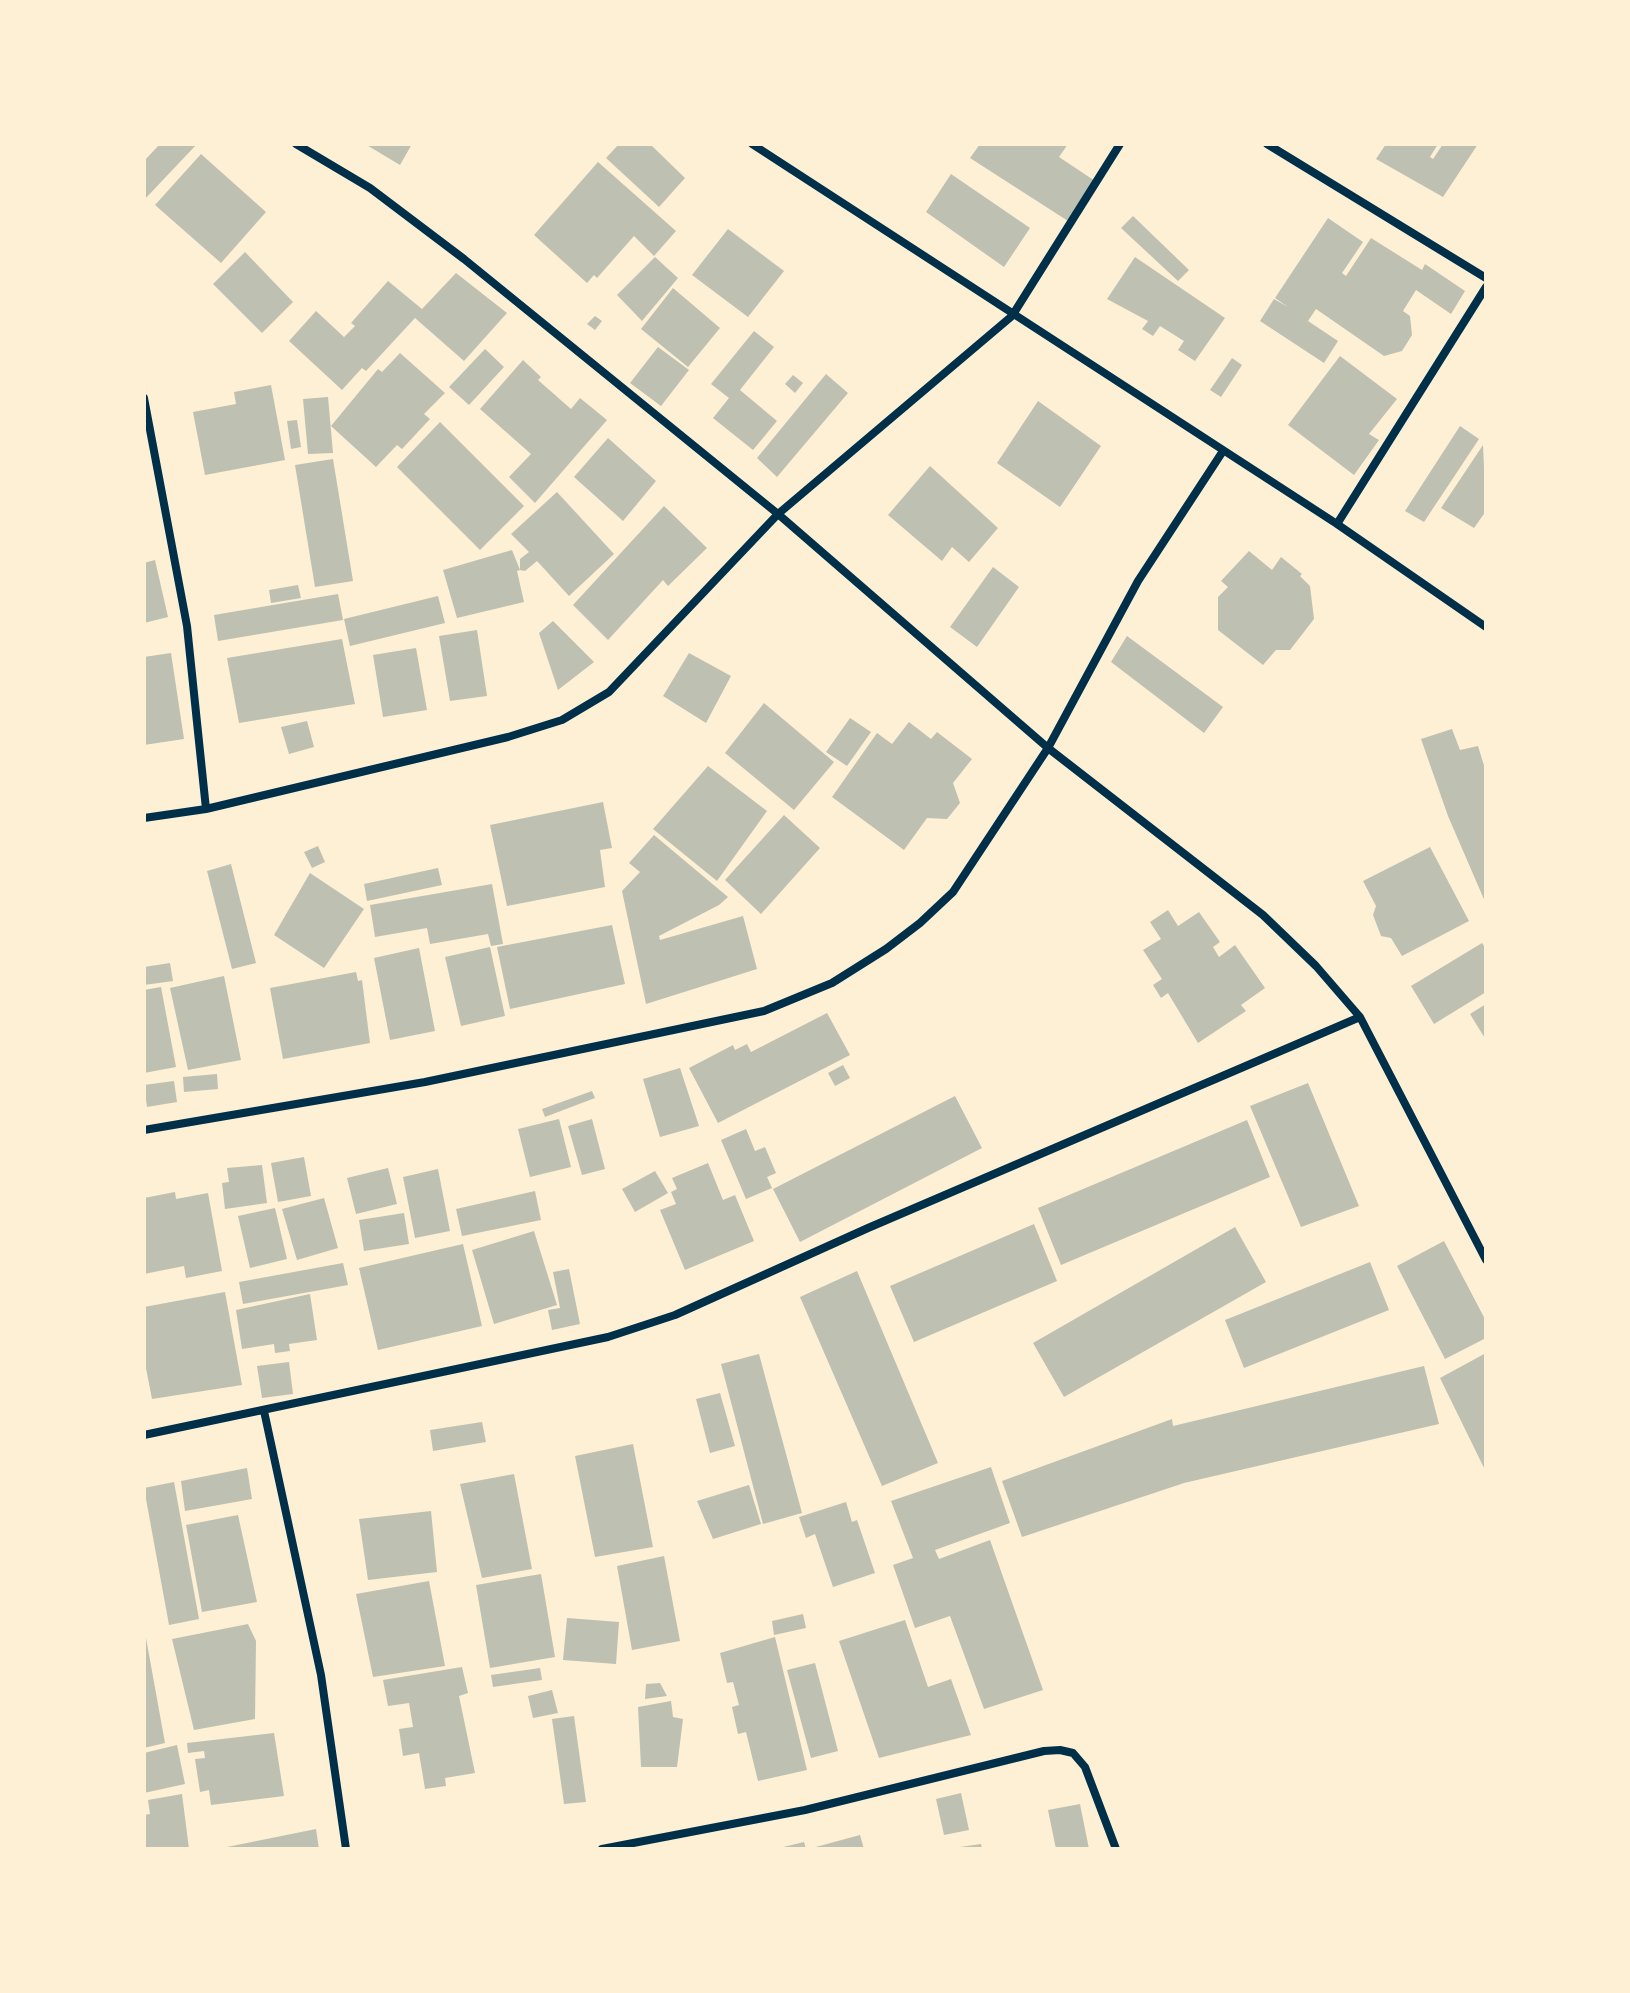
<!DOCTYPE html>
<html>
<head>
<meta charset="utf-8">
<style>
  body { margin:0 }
  #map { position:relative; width:1630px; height:1993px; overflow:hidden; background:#fdf0d5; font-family:"Work Sans",sans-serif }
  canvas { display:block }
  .frame { position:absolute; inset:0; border:146px solid #fdf0d5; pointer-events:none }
</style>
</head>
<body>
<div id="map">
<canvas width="1630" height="1993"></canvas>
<div class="frame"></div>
</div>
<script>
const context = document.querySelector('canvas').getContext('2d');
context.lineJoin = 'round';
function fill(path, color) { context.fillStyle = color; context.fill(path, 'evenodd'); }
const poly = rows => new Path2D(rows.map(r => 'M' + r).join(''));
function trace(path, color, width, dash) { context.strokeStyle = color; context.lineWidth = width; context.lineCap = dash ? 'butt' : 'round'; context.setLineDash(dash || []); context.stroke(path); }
const building = poly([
  [160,144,197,144,144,200,144,161],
  [365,144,412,144,400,165],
  [619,144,650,144,685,178,659,207,606,158],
  [980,144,1068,144,1059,157,1095,181,1068,221,970,158],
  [1386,144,1438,144,1430,157,1433,159,1443,144,1478,144,1443,197,1376,159],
  [201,154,266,212,221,263,155,205],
  [598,162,676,231,654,256,634,236,597,278,594,275,587,283,534,235],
  [951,174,1030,228,1004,267,926,212],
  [1133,216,1189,270,1178,281,1121,228],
  [1328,218,1363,242,1342,273,1346,276,1371,238,1422,270,1425,264,1465,291,1451,314,1416,290,1403,311,1410,316,1412,335,1402,351,1384,356,1316,309,1308,321,1338,341,1324,363,1260,321,1274,299,1288,307,1275,298],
  [728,229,784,271,748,317,692,275],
  [245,252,293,302,262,333,213,284],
  [655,257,678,278,642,321,617,295],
  [1135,257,1225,318,1195,361,1178,350,1184,341,1160,326,1153,336,1142,329,1148,321,1107,299],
  [456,273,507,313,464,361,415,318,366,371,362,368,342,390,289,341,316,311,344,337,355,326,351,323,388,281,422,309],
  [673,288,720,328,688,367,641,329],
  [595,316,602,321,595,330,587,324],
  [754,331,774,347,740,390,777,421,753,450,713,418,729,398,711,384],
  [658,347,689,370,661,406,630,383],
  [485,349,504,367,469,405,449,387],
  [400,353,445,393,424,414,430,419,402,449,397,445,376,467,331,426,378,369,382,372],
  [1340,356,1397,399,1369,434,1379,440,1354,475,1288,425],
  [1232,358,1242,365,1221,397,1210,390],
  [523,360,541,377,538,380,571,409,580,398,607,420,535,503,509,477,531,454,480,409],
  [826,374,848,393,777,477,757,458],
  [793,375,803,383,795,393,785,384],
  [271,385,285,460,205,475,193,412,236,404,234,392],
  [328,397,333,453,308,454,303,399],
  [1038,401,1101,446,1060,507,997,463],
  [297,420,301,447,291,449,287,421],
  [440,422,524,506,480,550,397,467],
  [1460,426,1479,439,1424,522,1405,511],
  [608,438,656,481,623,521,574,477],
  [1483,445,1486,511,1474,528,1441,508],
  [333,459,353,581,315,587,295,465],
  [930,466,998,528,969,562,952,547,942,561,888,515],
  [557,492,614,554,569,596,537,561,525,571,520,570,520,559,529,552,511,534],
  [664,506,707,548,668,586,663,580,608,640,573,605],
  [512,550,520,570,517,571,524,602,457,618,443,570],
  [1249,551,1272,570,1281,557,1302,574,1300,576,1310,586,1314,619,1290,650,1276,650,1263,665,1218,630,1218,597,1228,587,1221,581],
  [155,560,168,617,144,623,144,563],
  [993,567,1019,587,977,647,950,627],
  [298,585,301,598,271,603,269,590],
  [338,594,343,620,218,641,214,615],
  [438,596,445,623,350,646,344,619],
  [553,621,594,662,558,690,539,633],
  [477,630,487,696,450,701,439,636],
  [1127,636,1223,707,1204,733,1111,662],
  [342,639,355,704,239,723,227,658],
  [416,648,427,710,383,717,373,655],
  [171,653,184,739,144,745,144,657],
  [689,653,731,676,706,723,663,696],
  [764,703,834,762,794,810,725,753],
  [850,718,871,732,847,766,826,752],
  [307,721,314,747,289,754,281,727],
  [909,722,931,739,937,732,972,759,953,783,960,803,947,819,927,818,904,850,832,797,877,733,892,744],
  [1452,729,1460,750,1478,746,1486,772,1486,904,1448,816,1421,739],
  [708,766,767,811,717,881,653,829],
  [603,802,612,848,600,850,605,887,507,906,490,825],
  [784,815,820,848,761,914,725,880],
  [654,835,728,897,719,905,659,936,660,940,743,916,757,969,646,1004,622,891,640,872,629,863],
  [318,846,325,862,312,868,304,852],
  [1430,847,1469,921,1402,956,1391,938,1381,936,1373,915,1376,906,1363,881],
  [231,864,256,963,232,969,207,871],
  [438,868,442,885,367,901,364,884],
  [310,873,364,909,324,968,274,935],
  [492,884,503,944,491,946,488,934,430,944,427,928,375,937,370,905],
  [1168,910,1178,926,1199,912,1220,942,1213,947,1219,957,1235,945,1265,988,1241,1005,1246,1011,1198,1043,1168,993,1161,998,1153,985,1162,979,1143,950,1161,939,1150,922],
  [612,925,625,984,510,1009,497,947],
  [1482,943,1486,949,1486,992,1434,1024,1411,986],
  [490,947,505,1016,461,1026,445,957],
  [419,948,435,1031,390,1040,374,958],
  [170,963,173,981,144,985,144,967],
  [356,972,358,981,362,980,370,1043,283,1059,270,988],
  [224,976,241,1060,188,1070,170,988],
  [161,987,176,1067,144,1073,144,990],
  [1486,1004,1486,1040,1470,1014],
  [827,1013,850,1055,718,1123,689,1068,733,1045,735,1050,747,1044,751,1052],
  [843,1065,850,1078,835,1086,828,1073],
  [680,1068,699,1126,660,1137,643,1079],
  [217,1074,218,1089,184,1092,183,1077],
  [174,1081,177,1102,147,1107,144,1085],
  [1308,1083,1359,1206,1301,1227,1250,1106],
  [592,1091,595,1098,545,1117,542,1109],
  [955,1096,982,1148,800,1242,773,1189],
  [559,1119,571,1167,530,1177,518,1129],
  [592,1119,605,1169,582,1175,568,1126],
  [1247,1120,1270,1177,1061,1265,1038,1208],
  [746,1129,755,1151,765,1147,776,1173,767,1177,772,1188,746,1199,721,1140],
  [304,1157,311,1196,278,1202,271,1163],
  [708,1163,723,1200,735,1195,754,1241,685,1270,660,1210,676,1204,671,1192,677,1189,672,1178],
  [262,1165,267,1203,225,1209,222,1183,229,1182,227,1168],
  [388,1168,397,1204,356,1214,347,1178],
  [438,1169,450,1231,415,1238,403,1177],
  [655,1171,668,1193,635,1212,622,1189],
  [535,1191,541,1220,462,1236,456,1209],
  [175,1192,176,1199,208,1193,222,1271,186,1278,184,1266,144,1274,144,1198],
  [324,1198,338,1248,297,1260,282,1209],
  [275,1208,287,1259,250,1268,238,1216],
  [404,1213,409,1244,364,1251,359,1220],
  [1034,1224,1057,1281,914,1342,890,1286],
  [1235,1227,1266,1282,1064,1397,1033,1343],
  [534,1231,557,1305,494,1324,472,1250],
  [1444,1241,1486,1321,1486,1338,1445,1359,1397,1266],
  [463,1244,482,1326,378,1350,359,1268],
  [1370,1262,1389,1310,1244,1368,1225,1320],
  [343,1263,348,1285,243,1304,239,1282],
  [569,1269,580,1324,552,1330,548,1310,560,1308,553,1272],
  [857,1271,938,1463,882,1486,800,1297],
  [225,1292,242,1385,152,1399,144,1358,144,1307],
  [310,1294,317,1340,289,1344,290,1351,275,1353,274,1344,242,1349,236,1310],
  [1486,1353,1486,1472,1440,1378],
  [759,1354,802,1513,763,1524,721,1364],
  [289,1362,293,1394,262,1398,257,1366],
  [1424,1366,1439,1424,1184,1483,1022,1537,1002,1481,1172,1419,1173,1426],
  [720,1393,735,1446,710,1453,696,1399],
  [482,1422,486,1442,433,1451,430,1430],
  [633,1444,653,1547,595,1557,575,1456],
  [991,1467,1010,1523,935,1550,939,1559,990,1540,1043,1690,984,1709,950,1616,915,1628,893,1565,913,1558,891,1501],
  [247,1468,252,1499,185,1511,181,1481],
  [514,1474,532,1569,482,1578,460,1484],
  [174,1482,199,1619,169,1625,144,1488],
  [749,1485,761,1524,713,1539,697,1501],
  [846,1502,852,1522,857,1520,875,1573,833,1587,815,1534,806,1538,799,1517],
  [431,1511,437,1572,368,1580,359,1519],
  [238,1515,257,1602,202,1612,186,1525],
  [664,1556,680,1641,632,1650,617,1566],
  [541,1574,555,1657,490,1668,476,1585],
  [429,1581,445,1666,373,1677,356,1594],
  [803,1614,806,1628,774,1635,772,1621],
  [567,1618,619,1622,616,1664,563,1660],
  [905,1620,928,1687,951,1679,971,1735,879,1758,839,1641],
  [248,1624,256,1641,255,1719,194,1730,172,1639],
  [775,1637,807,1770,758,1781,746,1732,738,1734,732,1707,739,1705,733,1682,727,1683,720,1653],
  [146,1638,165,1743,144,1748,144,1639],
  [815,1663,838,1751,811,1758,787,1670],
  [462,1667,468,1693,459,1696,475,1773,445,1778,446,1786,425,1789,419,1753,403,1756,399,1729,413,1727,409,1703,388,1706,383,1680],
  [540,1668,542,1680,493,1687,491,1675],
  [660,1683,667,1696,645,1699,646,1684],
  [552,1690,558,1713,533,1718,528,1696],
  [671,1701,673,1717,683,1719,677,1767,641,1767,638,1707],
  [574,1716,586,1802,564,1804,552,1719],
  [274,1733,284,1796,211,1805,209,1790,200,1792,195,1759,205,1758,204,1751,188,1753,187,1743],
  [177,1745,185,1784,144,1793,144,1753],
  [961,1793,969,1830,944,1835,936,1799],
  [182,1794,189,1849,144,1849,144,1815,150,1814,148,1800],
  [1080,1804,1089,1849,1056,1849,1048,1810],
  [316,1829,319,1849,223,1849,222,1848],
  [860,1835,864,1849,812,1849,812,1848],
  [804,1842,806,1849,779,1849,779,1848],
  [981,1844,982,1849,960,1849,960,1847]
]);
const minor = poly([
  [296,144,370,188,464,259,778,514,1048,748,1263,915,1316,966,1360,1017,1486,1260],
  [752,144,1337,524,1486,627],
  [1267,144,1486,278],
  [144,398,187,626,206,809],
  [1337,524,1486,287],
  [144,818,206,809,508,737,562,720,609,692,778,514,1012,316,1120,144],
  [144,1130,425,1082,764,1011,832,983,886,949,920,923,953,892,1048,748,1138,581,1223,451],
  [264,1411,321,1675,346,1849],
  [144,1435,608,1337,675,1315,868,1228,1360,1017],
  [602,1849,805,1810,1044,1751,1060,1750,1073,1753,1085,1767,1116,1849]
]);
fill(building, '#bec0b2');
trace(minor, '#003049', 8);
</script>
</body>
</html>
